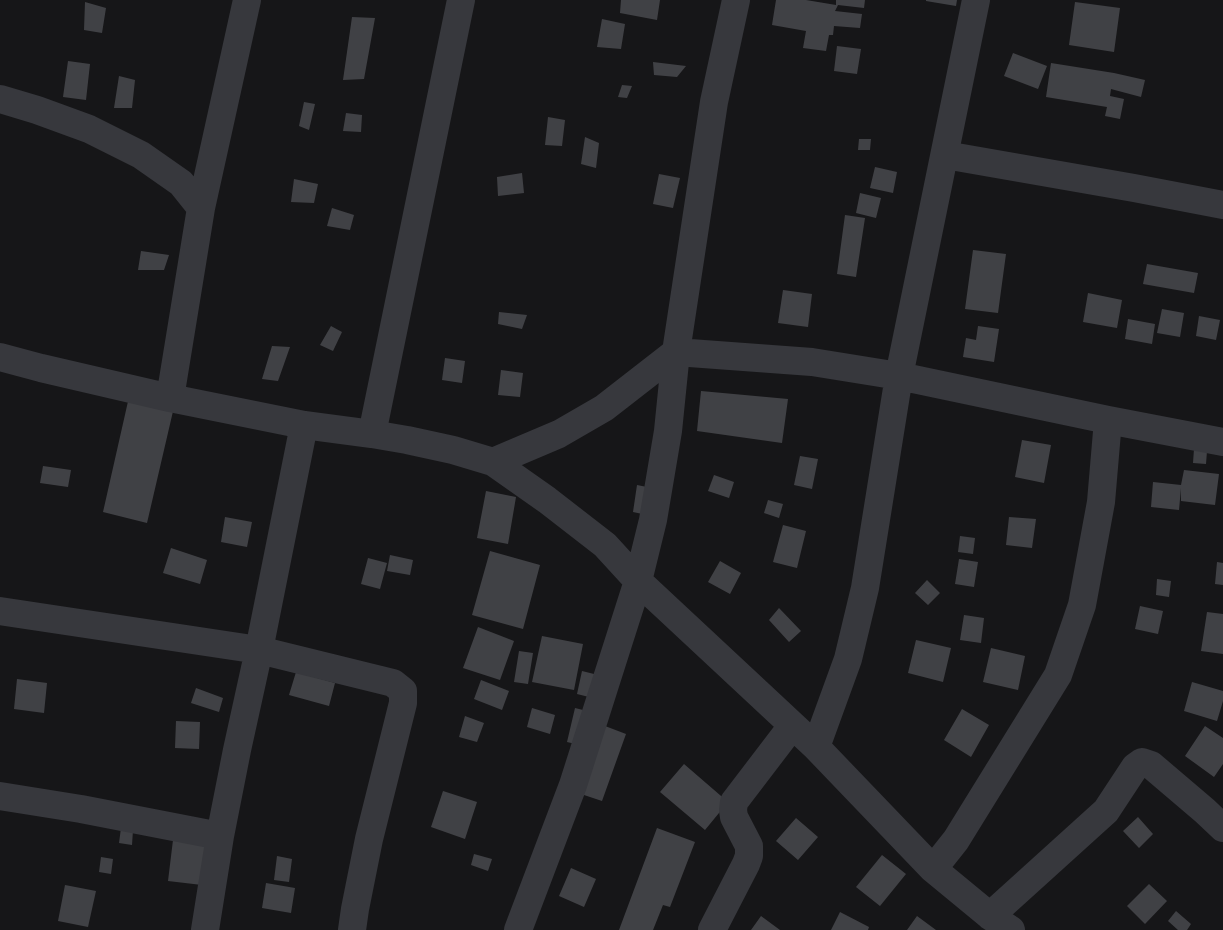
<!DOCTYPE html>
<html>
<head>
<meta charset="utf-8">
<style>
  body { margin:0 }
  canvas { display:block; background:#161618 }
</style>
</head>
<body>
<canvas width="1223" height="930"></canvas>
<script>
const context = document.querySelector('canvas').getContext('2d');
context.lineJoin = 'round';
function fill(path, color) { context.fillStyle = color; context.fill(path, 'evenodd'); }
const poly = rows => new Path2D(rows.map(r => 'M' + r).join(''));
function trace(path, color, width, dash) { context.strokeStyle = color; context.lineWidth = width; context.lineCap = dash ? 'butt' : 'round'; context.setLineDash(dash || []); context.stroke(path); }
const building = poly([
  [621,0,660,0,657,20,620,13],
  [776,0,806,0,836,5,836,0,865,0,864,8,838,5,835,11,862,14,860,28,834,26,833,35,829,35,826,51,803,48,806,31,772,25],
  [926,0,957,0,956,6,926,1],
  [85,2,106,8,102,33,84,30],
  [1075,2,1120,8,1114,52,1069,45],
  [352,17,375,18,364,79,343,80],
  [602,19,625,24,621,49,597,47],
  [837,46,861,49,857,74,834,71],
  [1013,53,1047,66,1038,89,1004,76],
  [68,61,90,64,86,100,63,97],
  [653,62,686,66,677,77,654,75],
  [1051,63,1114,73,1145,80,1141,97,1111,89,1110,96,1124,99,1120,119,1105,116,1107,107,1046,97],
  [119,76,135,80,132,108,114,108],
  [622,85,632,86,627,98,618,97],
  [304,102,315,104,309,130,299,126],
  [346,113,362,115,361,132,343,131],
  [548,117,565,120,562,146,545,145],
  [585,137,599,143,596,168,581,164],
  [859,139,871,139,870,150,858,150],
  [875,167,897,172,893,193,870,188],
  [522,173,524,193,498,196,497,177],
  [659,174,680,178,673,208,653,204],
  [294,179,318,184,314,203,291,202],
  [860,193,881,198,876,218,856,213],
  [332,208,354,215,350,230,327,226],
  [845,215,865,218,856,277,837,274],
  [973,250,1006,254,998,313,965,309],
  [141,251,169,255,164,270,138,270],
  [1147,264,1198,273,1194,293,1143,284],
  [783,290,812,294,808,327,778,323],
  [1088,293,1122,300,1117,328,1083,322],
  [1162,309,1184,313,1180,337,1157,333],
  [499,312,527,315,522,329,498,324],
  [1199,316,1220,320,1216,340,1196,336],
  [1128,319,1155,324,1152,344,1125,339],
  [331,326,342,332,333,351,320,345],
  [978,326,999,329,994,362,963,357,966,338,976,340],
  [272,346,290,347,278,381,262,379],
  [445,358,465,361,462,383,442,380],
  [501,370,523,373,520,397,498,395],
  [701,391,788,399,782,443,697,431],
  [129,397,174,407,147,523,103,512],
  [1022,440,1051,445,1044,483,1015,477],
  [1194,449,1207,451,1206,464,1193,463],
  [800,456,818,459,812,489,794,485],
  [43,466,71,470,68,487,40,483],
  [1184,470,1219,474,1215,505,1181,501,1181,488,1179,510,1151,507,1153,482,1181,485],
  [714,475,734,482,729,498,708,491],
  [637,485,652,488,647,515,633,512],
  [486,491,516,497,508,544,477,538],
  [768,500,783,504,779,518,764,513],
  [225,517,252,522,247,547,221,542],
  [1009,517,1036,519,1032,548,1006,545],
  [783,525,806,531,797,568,773,562],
  [960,536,975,538,973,554,958,552],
  [171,548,207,560,200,584,163,573],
  [490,551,540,565,523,629,472,615],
  [390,555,413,560,410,575,387,571],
  [368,558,387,563,380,589,361,584],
  [959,559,978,562,974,587,955,584],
  [720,561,741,573,730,594,708,582],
  [1217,562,1223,563,1223,585,1215,584],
  [1157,579,1171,581,1169,597,1156,595],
  [927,580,940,593,928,605,915,593],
  [1140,606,1163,611,1158,634,1135,629],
  [779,608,801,631,789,642,769,620],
  [1207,612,1223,614,1223,654,1201,651],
  [964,615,984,618,981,643,960,640],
  [478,627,514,641,500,680,463,668],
  [542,636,583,644,574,690,532,682],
  [916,640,951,648,943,682,908,673],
  [991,648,1025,656,1018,690,983,682],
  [519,651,533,653,528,684,514,682],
  [582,671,598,675,593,698,577,694],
  [296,672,335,683,329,706,289,695],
  [17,679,47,683,44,713,14,709],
  [481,680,509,691,502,710,474,699],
  [1192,682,1223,691,1223,701,1217,721,1184,711],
  [196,688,223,698,219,712,191,703],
  [532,708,555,715,550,734,527,727],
  [575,708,591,712,584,746,567,742],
  [962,709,989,725,971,757,944,740],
  [465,716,484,723,477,742,459,737],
  [176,721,200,722,199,749,175,748],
  [605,726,626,734,602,801,581,794],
  [1205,726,1223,738,1223,764,1214,777,1185,756],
  [684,764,728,802,705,830,660,792],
  [443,791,477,802,465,839,431,827],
  [1138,817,1153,834,1139,848,1123,831],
  [796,818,818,837,798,860,776,841],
  [121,828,133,830,132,845,119,843],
  [657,828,695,842,670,907,663,905,653,930,619,930],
  [173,840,207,844,202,885,168,881],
  [474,854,492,859,488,871,471,865],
  [882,855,906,874,880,906,856,887],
  [277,856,292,859,289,882,274,880],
  [101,857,113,859,111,874,99,872],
  [571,868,596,879,584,907,559,896],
  [266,883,295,888,291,913,262,908],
  [1149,884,1167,901,1145,924,1127,906],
  [65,885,96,891,88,927,58,921],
  [1176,911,1191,924,1187,930,1178,930,1168,921],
  [840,912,869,927,868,930,831,930],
  [761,916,780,930,751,930],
  [917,916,936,930,907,930]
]);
const street = poly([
  [0,99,37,110,89,129,141,155,181,183,201,208],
  [945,155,1134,188,1223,205],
  [0,357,41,368,170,398,304,425,372,434,407,440,453,450,493,462,547,500,605,545,638,581,816,747,933,869,990,916,1011,930],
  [170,398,201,208,247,0],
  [372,434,461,0],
  [493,462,559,434,604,408,676,352,812,362,899,376,1108,420,1223,442],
  [0,611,259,650,393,683,403,691,403,703,369,839,355,909,352,930],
  [816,747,848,659,865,588,899,376,976,0],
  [0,796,81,809,220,836],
  [933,869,956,840,1058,675,1082,605,1101,502,1108,420],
  [990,916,1106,811,1135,767,1142,762,1151,765,1205,811,1223,828],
  [205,930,220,836,237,750,259,650,304,425],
  [518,930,573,785,638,581,653,520,668,431,676,352,714,102,736,0],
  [712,930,746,864,749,856,749,846,734,817,733,810,734,802,792,726]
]);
fill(building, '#404145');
trace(street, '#37383d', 28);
</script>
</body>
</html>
